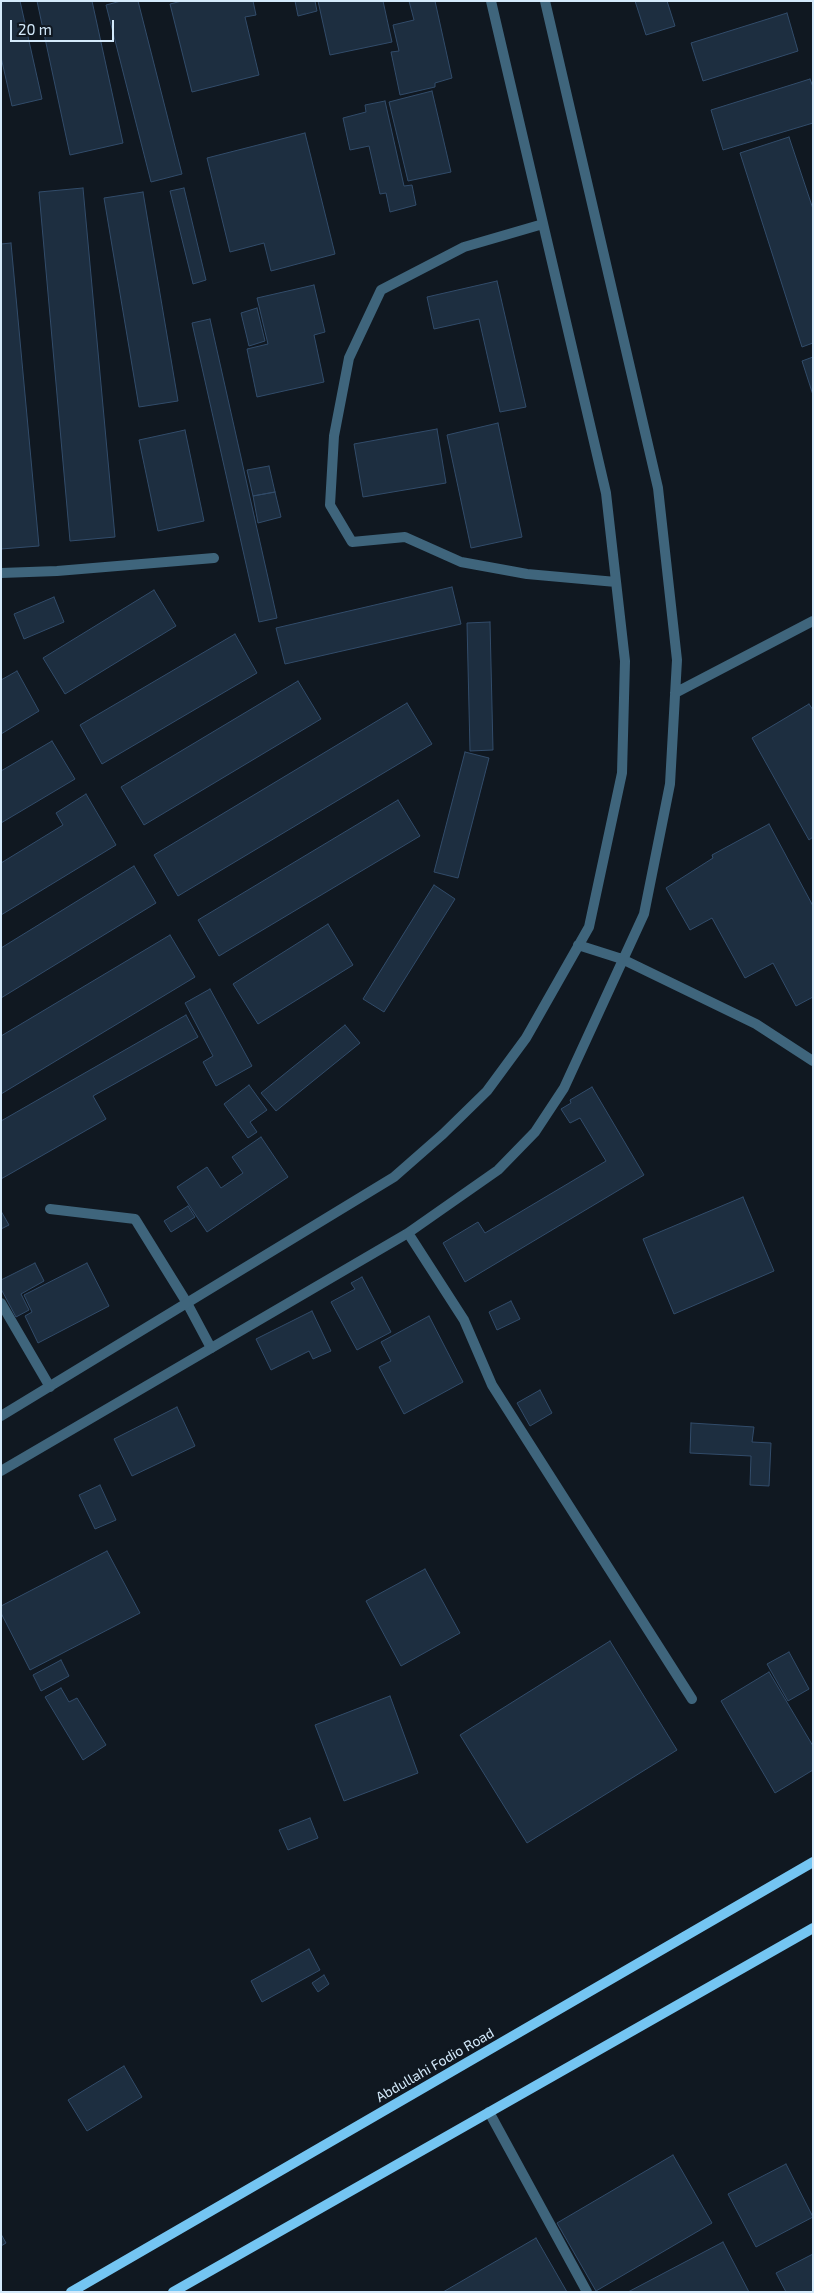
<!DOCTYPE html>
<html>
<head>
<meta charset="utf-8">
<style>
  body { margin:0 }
  #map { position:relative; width:814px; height:2293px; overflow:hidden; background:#101821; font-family:"Exo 2",sans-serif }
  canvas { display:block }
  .frame { position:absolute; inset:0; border:2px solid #d4eafb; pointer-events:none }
  .scale { position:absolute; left:10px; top:20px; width:104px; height:22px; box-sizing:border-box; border:2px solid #d4eafb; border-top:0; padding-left:6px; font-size:15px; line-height:18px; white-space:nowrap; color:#d4eafb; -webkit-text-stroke:4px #101821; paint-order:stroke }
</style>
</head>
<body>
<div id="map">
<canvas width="814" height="2293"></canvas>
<div class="frame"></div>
<div class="scale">20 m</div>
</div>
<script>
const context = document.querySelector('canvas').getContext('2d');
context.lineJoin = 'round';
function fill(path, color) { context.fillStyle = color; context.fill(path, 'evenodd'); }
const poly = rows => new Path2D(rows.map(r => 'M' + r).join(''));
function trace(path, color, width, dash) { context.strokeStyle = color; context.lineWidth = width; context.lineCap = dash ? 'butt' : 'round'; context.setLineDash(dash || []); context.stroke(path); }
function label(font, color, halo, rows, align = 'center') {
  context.font = font + ' "Exo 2",sans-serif'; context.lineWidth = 4.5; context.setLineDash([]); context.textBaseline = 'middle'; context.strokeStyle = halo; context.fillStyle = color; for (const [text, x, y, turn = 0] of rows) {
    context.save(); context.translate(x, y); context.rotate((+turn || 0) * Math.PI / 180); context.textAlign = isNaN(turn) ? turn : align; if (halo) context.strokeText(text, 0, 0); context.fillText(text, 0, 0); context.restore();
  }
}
const building = poly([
  [1,1,20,1,42,99,12,106,1,57,1,1],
  [37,1,92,1,123,143,70,155,37,1],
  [121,1,138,1,182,174,151,182,106,5,121,1],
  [182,1,253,1,256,15,245,17,259,75,192,92,170,4,182,1],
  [295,1,315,1,317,11,298,16,295,1],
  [318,1,383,1,392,42,330,55,318,1],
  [409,1,435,1,452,78,435,83,435,87,400,95,391,52,399,51,393,25,414,20,409,1],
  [635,1,667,1,675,26,646,35,635,1],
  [787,13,798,51,703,81,691,43,787,13],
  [810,79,813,87,813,123,723,150,711,110,810,79],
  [432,91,451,172,408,181,389,102,432,91],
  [385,101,404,186,412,185,416,205,390,212,386,193,380,194,369,146,350,150,343,118,366,112,365,105,385,101],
  [305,133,335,254,271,271,264,243,230,252,207,158,305,133],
  [789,137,813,209,813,343,802,347,740,153,789,137],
  [83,188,115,537,70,541,39,192,83,188],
  [184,188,206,280,193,284,170,191,184,188],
  [143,192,178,401,139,407,104,198,143,192],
  [11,243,39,546,1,549,1,244,11,243],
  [497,281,526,407,500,412,479,319,434,329,427,297,497,281],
  [314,285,325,332,314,335,324,382,257,397,247,349,268,344,257,298,314,285],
  [257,308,265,341,249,346,241,313,257,308],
  [210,319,277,618,259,622,192,323,210,319],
  [813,357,813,395,802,361,813,357],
  [498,423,522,537,471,548,447,435,498,423],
  [437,429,446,483,363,497,354,444,437,429],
  [185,430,204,521,158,531,139,440,185,430],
  [269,466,275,492,253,496,247,470,269,466],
  [275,492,281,517,258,523,253,496,275,492],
  [452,587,461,624,285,664,276,628,452,587],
  [154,590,176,626,65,694,43,658,154,590],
  [54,597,64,622,24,639,14,614,54,597],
  [490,622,493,750,470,751,467,623,490,622],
  [235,634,257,673,102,764,80,725,235,634],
  [17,671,39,711,1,734,1,680,17,671],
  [298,681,321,719,144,825,121,787,298,681],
  [407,703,432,744,178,896,154,855,407,703],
  [809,704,813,710,813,837,809,840,752,738,809,704],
  [52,741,75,779,1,823,1,771,52,741],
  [465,752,489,758,458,878,434,872,465,752],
  [86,794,116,845,1,915,1,863,63,825,56,813,86,794],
  [398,800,420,836,219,956,198,920,398,800],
  [769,824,813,906,813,997,796,1006,773,963,745,978,712,918,690,930,666,888,713,858,712,855,769,824],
  [134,866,156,903,1,998,1,948,134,866],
  [434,885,455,899,384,1012,363,999,434,885],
  [328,924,353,965,258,1024,233,984,328,924],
  [170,935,195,977,1,1094,1,1036,170,935],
  [210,989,252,1066,216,1086,203,1062,213,1056,185,1003,210,989],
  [186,1015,198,1037,93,1096,106,1119,1,1179,1,1121,186,1015],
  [345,1025,360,1043,276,1111,261,1093,345,1025],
  [249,1085,267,1110,250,1122,257,1132,248,1138,224,1104,249,1085],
  [592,1087,644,1175,465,1282,443,1243,478,1222,485,1233,606,1161,580,1118,570,1123,561,1109,571,1103,570,1100,592,1087],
  [261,1137,288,1177,207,1232,177,1187,207,1167,221,1188,243,1173,232,1157,261,1137],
  [743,1197,774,1271,674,1314,643,1239,743,1197],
  [188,1206,195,1217,171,1232,164,1221,188,1206],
  [1,1211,9,1225,1,1229,1,1211],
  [35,1263,44,1281,21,1294,29,1310,16,1317,1,1289,1,1280,35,1263],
  [87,1263,109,1306,38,1343,25,1316,32,1312,24,1295,87,1263],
  [362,1277,391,1332,357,1350,331,1302,355,1289,351,1283,362,1277],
  [511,1301,520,1319,497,1330,489,1312,511,1301],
  [312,1311,331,1351,313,1359,309,1351,271,1370,256,1339,312,1311],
  [429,1316,463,1382,404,1414,379,1367,391,1361,381,1342,429,1316],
  [540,1390,552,1413,530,1426,517,1403,540,1390],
  [177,1407,195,1446,132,1476,114,1439,177,1407],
  [691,1423,754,1427,752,1442,771,1443,769,1486,750,1485,751,1456,690,1453,691,1423],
  [100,1485,116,1520,95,1529,79,1495,100,1485],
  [107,1551,140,1613,30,1670,1,1613,1,1606,107,1551],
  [425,1569,460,1633,401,1666,366,1601,425,1569],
  [610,1641,677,1750,527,1843,460,1735,610,1641],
  [789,1652,809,1689,788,1701,767,1664,789,1652],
  [61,1660,69,1676,41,1691,33,1675,61,1660],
  [769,1672,813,1746,813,1770,775,1793,721,1701,769,1672],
  [61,1688,69,1702,77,1698,106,1745,83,1760,45,1697,61,1688],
  [390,1696,418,1773,344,1801,315,1725,390,1696],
  [310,1818,318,1838,288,1850,279,1830,310,1818],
  [309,1949,320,1970,262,2002,251,1981,309,1949],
  [324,1975,329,1984,318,1992,312,1983,324,1975],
  [124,2066,142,2097,87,2131,68,2100,124,2066],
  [673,2155,712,2223,596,2291,557,2223,673,2155],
  [786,2164,813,2217,756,2247,728,2194,786,2164],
  [1,2234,6,2243,1,2246,1,2234],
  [536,2238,567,2292,443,2292,536,2238],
  [723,2242,749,2292,628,2292,723,2242],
  [813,2254,813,2292,786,2292,776,2273,813,2254]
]);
const service = poly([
  [50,1209,135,1219,187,1303,211,1348],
  [1,1303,50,1387]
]);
const minor = poly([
  [543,224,464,247,381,290,349,358,334,436,330,505,352,542,405,537,461,562,527,574,616,582],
  [1,573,57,571,214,558],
  [675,693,813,621],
  [578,945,622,959,756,1024,813,1061],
  [408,1233,464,1320,492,1385,692,1699],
  [1,1416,394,1177,443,1134,487,1091,526,1038,589,927,622,773,625,661,606,493,491,1],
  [1,1471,408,1233,498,1170,535,1132,564,1088,644,914,670,784,677,660,658,488,545,1],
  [489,2112,587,2292]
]);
const secondary = poly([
  [71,2292,813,1862],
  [173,2292,813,1928]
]);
const streetNames = [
  ["Abdullahi Fodio Road",435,2065,-30]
];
fill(building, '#1d2e40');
trace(building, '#324c6a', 1);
trace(service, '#3f657c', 10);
trace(minor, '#3f657c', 10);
trace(secondary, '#74c5f2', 10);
label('14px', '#d4eafb', '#101821', streetNames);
</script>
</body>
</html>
